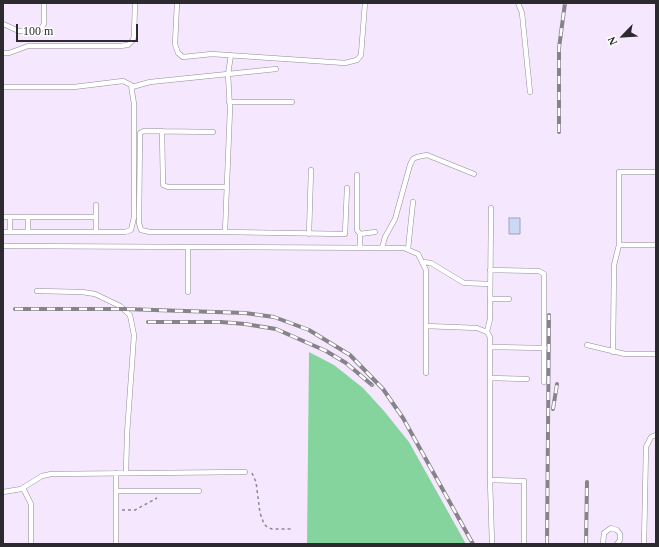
<!DOCTYPE html>
<html>
<head>
<meta charset="utf-8">
<style>
  body { margin:0 }
  #map { position:relative; width:659px; height:547px; overflow:hidden; background:#faf4fe; font-family:"Times New Roman",serif }
  canvas { display:block }
  .frame { position:absolute; inset:0; border:4px solid #2d2a2f; pointer-events:none }
  .north { position:absolute; left:603px; top:16px; width:40px; height:40px; -webkit-text-stroke:3px #fff; paint-order:stroke; rotate:245deg; font-size:11px; font-weight:700; line-height:16px; text-align:center; color:#2d2a2f }
  .north::after { content:''; display:block; margin:auto; width:14px; height:18px; background:#2d2a2f; clip-path:polygon(50% 0,100% 100%,50% 72%,0 100%) }
  .scale { position:absolute; left:16px; top:24px; width:122px; height:18px; box-sizing:border-box; border:2px solid #2d2a2f; border-top:0; padding-left:5px; font-size:12px; line-height:14px; white-space:nowrap; color:#2d2a2f; -webkit-text-stroke:3px #fff; paint-order:stroke }
</style>
</head>
<body>
<div id="map">
<canvas width="659" height="547"></canvas>
<div class="frame"></div>
<div class="north">N</div>
<div class="scale">100 m</div>
</div>
<script>
const context = document.querySelector('canvas').getContext('2d');
context.lineJoin = 'round';
function fill(path, color) { context.fillStyle = color; context.fill(path, 'evenodd'); }
const poly = rows => new Path2D(rows.map(r => 'M' + r).join(''));
function trace(path, color, width, dash) { context.strokeStyle = color; context.lineWidth = width; context.lineCap = dash ? 'butt' : 'round'; context.setLineDash(dash || []); context.stroke(path); }
const built = poly([
  [3,3,656,3,656,544,3,544]
]);
const forest = poly([
  [309,352,334,365,363,388,384,411,409,442,466,544,307,544]
]);
const water = poly([
  [509,218,520,218,520,234,509,234,509,218]
]);
const path = poly([
  [252,473,256,482,260,513,264,524,267,527,272,529,293,529],
  [122,510,135,510,157,498]
]);
const service = poly([
  [177,3,175,44,178,53,183,57,212,54,345,63,357,60,361,55,365,3],
  [518,3,522,13,530,92],
  [3,24,19,31,40,30,44,24,44,3],
  [3,53,9,53,28,46,120,46,128,45,133,40,134,36,135,3],
  [3,87,74,87,123,81,131,85,134,104,134,217,131,230,125,232,3,232],
  [132,87,150,82,228,74,231,55],
  [229,102,292,102],
  [162,131,163,185,168,187,226,187],
  [213,132,144,131,140,133,139,223,141,230,150,232,225,232,230,109,228,74,276,69],
  [357,175,357,230,360,234,375,232],
  [491,208,490,319,487,332,490,337,490,480,492,544],
  [3,217,96,217],
  [10,232,10,217],
  [28,232,28,217],
  [96,232,96,205],
  [225,232,345,234,347,188],
  [309,234,311,170],
  [619,245,656,245],
  [3,246,404,248,418,254,426,270,426,373],
  [188,247,188,292],
  [360,248,360,234],
  [382,248,385,237,395,219,410,165,413,159,417,157,427,155,474,174],
  [408,249,413,202],
  [423,262,431,263,464,283,490,284],
  [490,270,539,271,544,274,544,382],
  [37,291,82,292,95,294,120,306,130,315,134,335,127,434,126,473],
  [490,299,509,299],
  [426,326,477,328,487,332],
  [587,345,625,354,656,354],
  [490,347,545,348],
  [613,352,614,265,619,245,619,172,656,172],
  [490,378,527,379],
  [116,473,116,544],
  [490,480,524,481,524,544],
  [23,488,31,504,31,544],
  [116,491,199,491],
  [3,492,21,489,42,476,51,474,245,472],
  [603,544,604,533,611,528,617,530,620,534,620,540,617,544],
  [644,544,646,447,651,437,656,435]
]);
const rail = poly([
  [559,132,559,48,565,3],
  [15,309,125,309,245,313,274,317,309,330,350,355,383,389,403,418,473,544],
  [148,322,221,322,245,324,276,329,326,351,346,363,372,385],
  [553,409,557,384],
  [547,544,549,315],
  [586,544,587,482]
]);
fill(built, '#f5e8fe');
fill(forest, '#85d49e');
fill(water, '#cad8f6');
trace(water, '#9ba4ba', 1);
trace(service, '#948b9a', 5.5);
trace(path, '#8d8890', 1.5, [3, 3]);
trace(service, '#fff', 4.5);
trace(rail, '#87838a', 4);
trace(rail, '#fff', 2.5, [8]);
</script>
</body>
</html>
